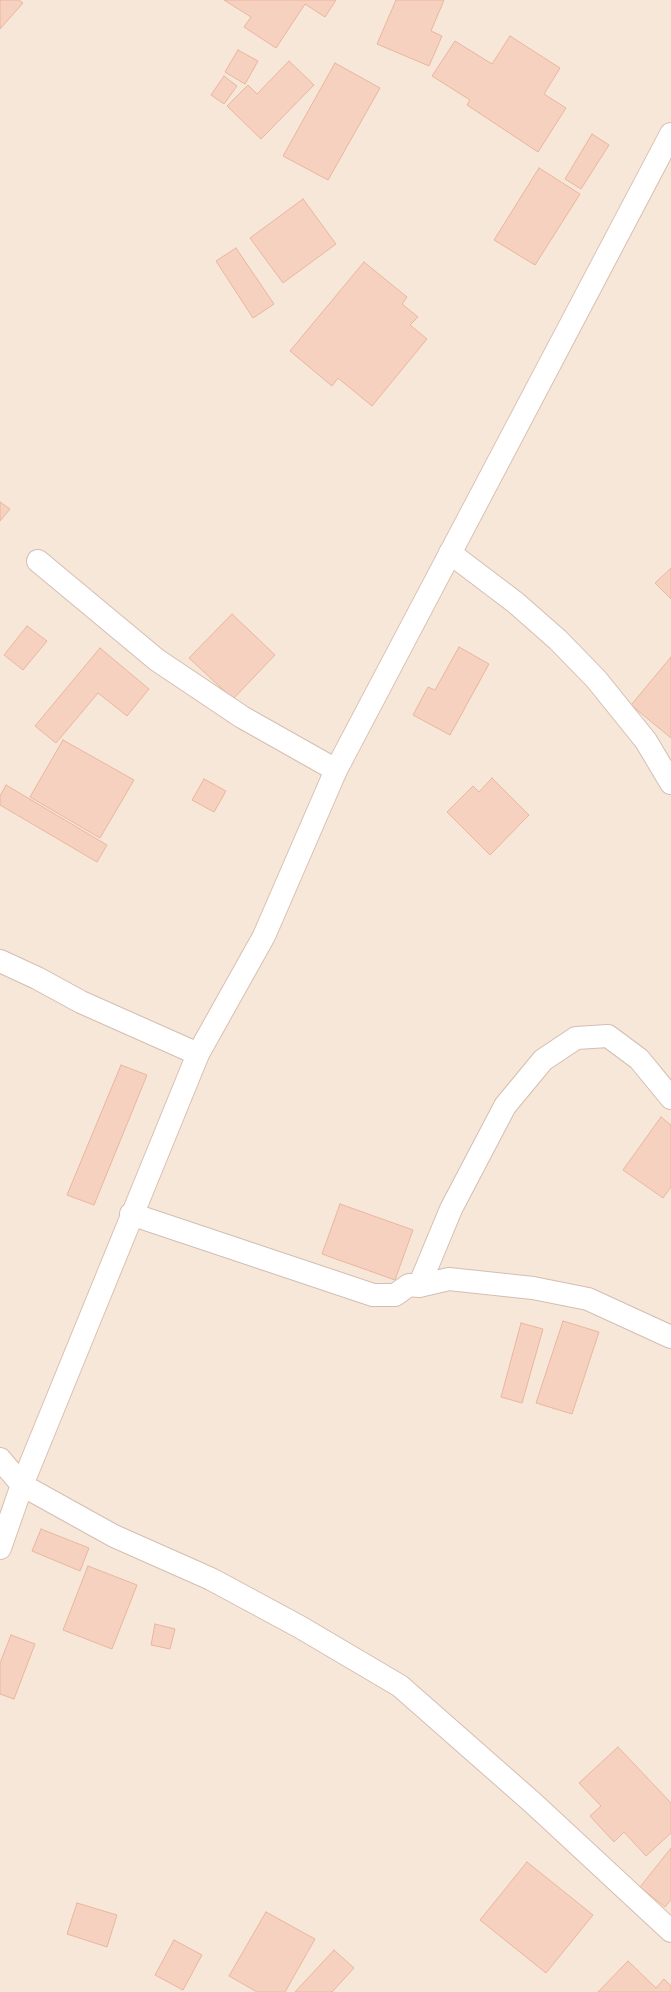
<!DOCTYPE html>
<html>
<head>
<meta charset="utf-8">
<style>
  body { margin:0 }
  canvas { display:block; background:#fef5eb }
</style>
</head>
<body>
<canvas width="671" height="1992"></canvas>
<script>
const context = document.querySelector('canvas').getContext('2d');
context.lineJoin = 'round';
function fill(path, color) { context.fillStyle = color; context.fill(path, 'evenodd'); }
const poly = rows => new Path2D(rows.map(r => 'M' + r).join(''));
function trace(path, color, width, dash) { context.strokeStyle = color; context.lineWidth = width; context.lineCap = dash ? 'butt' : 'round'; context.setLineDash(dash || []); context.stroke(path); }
const residential = poly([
  [0,0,671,0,671,1992,0,1992]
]);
const building = poly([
  [0,0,19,0,23,3,0,29,0,0],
  [224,0,336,0,325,17,305,4,276,48,244,27,251,17,224,0],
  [396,0,444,0,431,31,442,36,429,66,377,44,396,0],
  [510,36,560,68,544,94,566,108,538,152,467,105,470,100,432,76,455,41,492,64,510,36],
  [238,50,258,61,245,84,225,72,238,50],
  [289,61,314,85,261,139,227,106,248,85,257,94,289,61],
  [335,63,380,88,328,180,283,156,335,63],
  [224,76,237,86,224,104,211,95,224,76],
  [592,134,609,145,581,189,565,179,592,134],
  [539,168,580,194,535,265,494,240,539,168],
  [303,199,336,244,283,283,250,238,303,199],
  [236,248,274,304,253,318,216,261,236,248],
  [364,262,407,297,402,304,418,317,410,325,427,339,372,406,338,378,332,386,290,351,364,262],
  [0,502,10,509,0,521,0,502],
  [671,568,671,599,655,583,671,568],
  [232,614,275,655,233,699,189,658,232,614],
  [27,626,47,641,23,670,4,655,27,626],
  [459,647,489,664,450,735,413,715,428,687,435,690,459,647],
  [100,648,149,689,127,716,98,693,56,743,35,726,100,648],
  [671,657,671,738,631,705,671,657],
  [63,740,134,780,100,838,30,797,63,740],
  [492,778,529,815,490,855,447,812,473,786,479,792,492,778],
  [204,779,226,791,214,812,192,800,204,779],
  [6,785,107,845,97,862,0,805,0,796,6,785],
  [121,1065,147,1075,94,1205,67,1195,121,1065],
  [661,1117,671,1125,671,1187,663,1198,623,1170,661,1117],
  [340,1204,413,1230,395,1280,322,1254,340,1204],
  [563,1321,599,1332,572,1414,536,1403,563,1321],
  [521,1323,543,1329,522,1403,501,1397,521,1323],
  [41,1529,89,1548,80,1571,32,1551,41,1529],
  [88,1566,137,1585,112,1649,63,1630,88,1566],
  [155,1624,175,1629,170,1649,151,1645,155,1624],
  [11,1635,35,1644,14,1699,0,1694,0,1663,11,1635],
  [618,1747,671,1803,671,1833,646,1856,624,1832,614,1842,590,1816,601,1806,579,1783,618,1747],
  [671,1848,671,1900,665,1907,640,1887,671,1848],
  [527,1862,593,1915,546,1973,480,1920,527,1862],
  [77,1903,117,1915,107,1947,67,1934,77,1903],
  [266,1912,315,1939,285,1992,257,1992,229,1976,266,1912],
  [174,1940,202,1955,183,1990,155,1975,174,1940],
  [334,1950,354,1968,332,1992,295,1992,334,1950],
  [628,1961,656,1988,664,1979,671,1986,671,1992,598,1992,628,1961]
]);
const street = poly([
  [450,553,516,603,558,640,596,679,646,741,671,783],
  [38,561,157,660,242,717,336,770],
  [0,961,37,978,81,1002,198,1054],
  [131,1214,373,1295,395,1295,409,1285,419,1286,449,1279,533,1288,588,1299,671,1337],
  [419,1286,451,1209,505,1106,543,1060,576,1038,608,1036,639,1059,671,1098],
  [0,1459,22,1485,114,1536,211,1579,300,1627,400,1686,533,1803,671,1931]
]);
const secondary = poly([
  [0,1548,22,1485,198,1054,264,936,336,770,671,134]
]);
fill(residential, '#f7e7d8');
fill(building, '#f6d1c0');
trace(building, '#ebb69e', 1);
trace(street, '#d5beb1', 24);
trace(secondary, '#dabfb0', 24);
trace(street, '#fff', 22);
trace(secondary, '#fff', 22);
</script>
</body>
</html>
